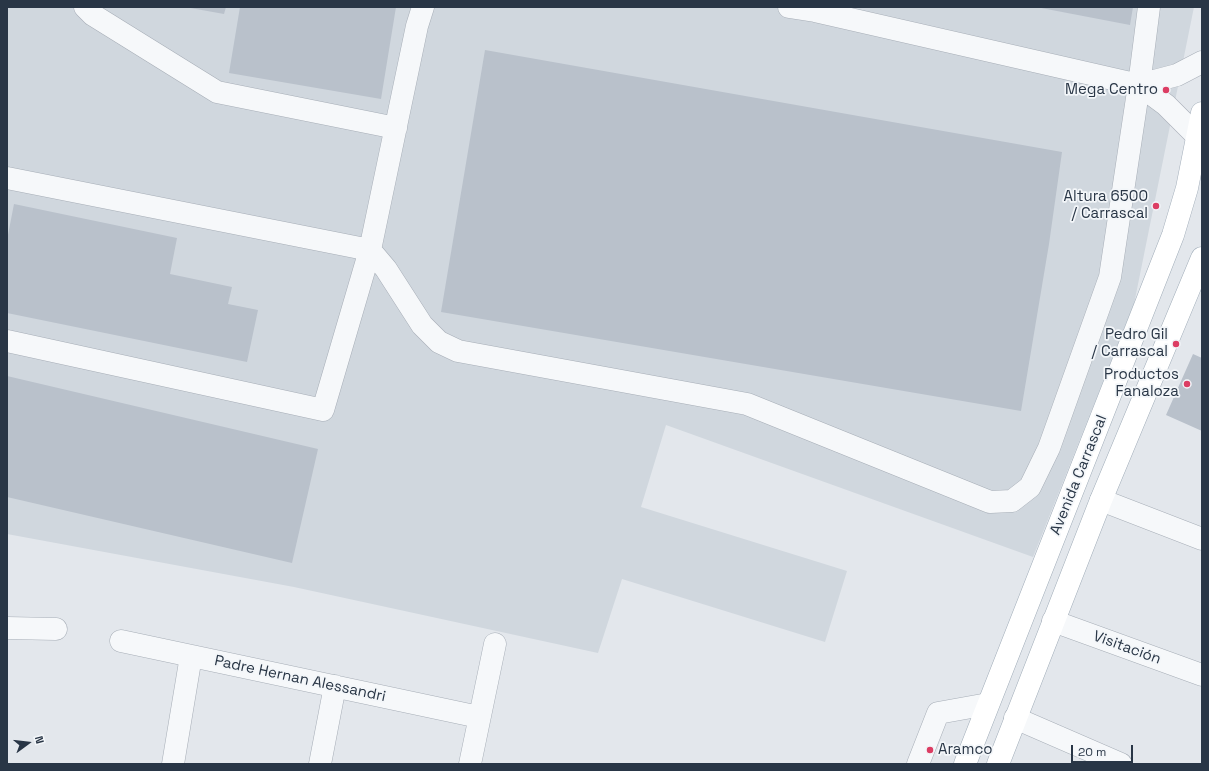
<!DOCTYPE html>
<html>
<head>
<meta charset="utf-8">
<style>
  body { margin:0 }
  #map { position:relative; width:1209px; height:771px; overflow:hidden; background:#e3e7ec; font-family:"Space Grotesk",sans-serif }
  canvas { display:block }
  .frame { position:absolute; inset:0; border:8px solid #293646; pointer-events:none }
  .north { position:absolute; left:8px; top:723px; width:40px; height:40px; -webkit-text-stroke:3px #f3f6f9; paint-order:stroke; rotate:75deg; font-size:11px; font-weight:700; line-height:16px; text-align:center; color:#293646 }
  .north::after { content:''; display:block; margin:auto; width:14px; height:18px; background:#293646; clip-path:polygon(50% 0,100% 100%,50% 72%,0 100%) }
  .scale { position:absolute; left:1071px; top:745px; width:62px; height:18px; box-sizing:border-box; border:2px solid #293646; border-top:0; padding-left:5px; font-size:12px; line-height:14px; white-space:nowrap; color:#293646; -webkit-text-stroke:3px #f3f6f9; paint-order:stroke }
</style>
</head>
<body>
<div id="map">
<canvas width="1209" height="771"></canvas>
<div class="frame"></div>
<div class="north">N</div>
<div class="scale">20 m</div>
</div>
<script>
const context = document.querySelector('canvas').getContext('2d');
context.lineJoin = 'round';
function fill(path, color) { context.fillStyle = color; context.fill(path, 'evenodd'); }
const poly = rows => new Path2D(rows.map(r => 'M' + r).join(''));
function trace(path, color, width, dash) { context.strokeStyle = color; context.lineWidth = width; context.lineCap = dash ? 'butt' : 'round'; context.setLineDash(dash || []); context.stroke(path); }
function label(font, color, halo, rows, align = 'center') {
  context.font = font + ' "Space Grotesk",sans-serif'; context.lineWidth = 3.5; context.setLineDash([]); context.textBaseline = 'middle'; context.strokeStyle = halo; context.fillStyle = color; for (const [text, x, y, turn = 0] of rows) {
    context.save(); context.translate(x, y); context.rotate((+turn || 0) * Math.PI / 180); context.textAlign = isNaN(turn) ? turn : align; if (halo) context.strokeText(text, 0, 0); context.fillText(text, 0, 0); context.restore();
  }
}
const built = poly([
  [7,7,1194,7,1134,304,1033,557,666,425,641,507,847,571,825,642,622,579,598,653,294,587,7,534]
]);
const building = poly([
  [185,7,226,7,224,14],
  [240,7,396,7,381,99,229,73],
  [1036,7,1133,7,1130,25],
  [485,50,1062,152,1049,244,1021,411,441,312],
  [14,204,177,238,170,274,232,287,228,304,258,310,247,362,7,313,7,240],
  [1193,354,1202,358,1202,431,1166,415],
  [7,376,318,449,292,563,7,497]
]);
const minor = poly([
  [85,7,93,15,217,92,396,128],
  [789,7,815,11,816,7],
  [815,11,1139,85,1166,105,1198,137],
  [1139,85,1177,75,1202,62],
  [7,178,370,250,417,26,423,7],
  [370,250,386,269,422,325,439,342,458,351,747,404,990,502,1012,501,1030,487,1049,448,1110,277,1139,85,1149,7],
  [7,341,323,410,370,250],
  [1101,500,1202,539],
  [1053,621,1202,675],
  [7,628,56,629],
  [121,641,479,717],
  [1015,718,1121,764],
  [173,764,191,656],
  [320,764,335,686],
  [470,764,495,644],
  [918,764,938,713,988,704]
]);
const major = poly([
  [965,764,1173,235,1187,188,1202,113],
  [998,764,1101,500,1202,258]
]);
const markers = [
  [1166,90,4,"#dc3d63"],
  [1156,206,4,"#dc3d63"],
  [1176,344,4,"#dc3d63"],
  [1187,384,4,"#dc3d63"],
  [930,750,4,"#dc3d63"]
];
const poiNames = [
  ["Mega Centro",1158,90],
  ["Altura 6500",1148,197],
  ["/ Carrascal",1148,214],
  ["Pedro Gil",1168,335],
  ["/ Carrascal",1168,352],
  ["Productos",1179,375],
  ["Fanaloza",1179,392],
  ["Aramco",938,750,"left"]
];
const streetNames = [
  ["Avenida Carrascal",1079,475,-68],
  ["Visitación",1127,648,20],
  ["Padre Hernan Alessandri",300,679,12]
];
fill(built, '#d0d7de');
fill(building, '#b9c1cb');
trace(minor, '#a7aeb7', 23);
trace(major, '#a1adb9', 23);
trace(minor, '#f6f8fa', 22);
trace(major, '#fff', 22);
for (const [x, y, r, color] of markers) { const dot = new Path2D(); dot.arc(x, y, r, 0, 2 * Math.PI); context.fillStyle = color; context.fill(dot); trace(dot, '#f3f6f9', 1.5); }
label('15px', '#293646', '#f3f6f9', poiNames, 'right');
label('15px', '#293646', '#f3f6f9', streetNames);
</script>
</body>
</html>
